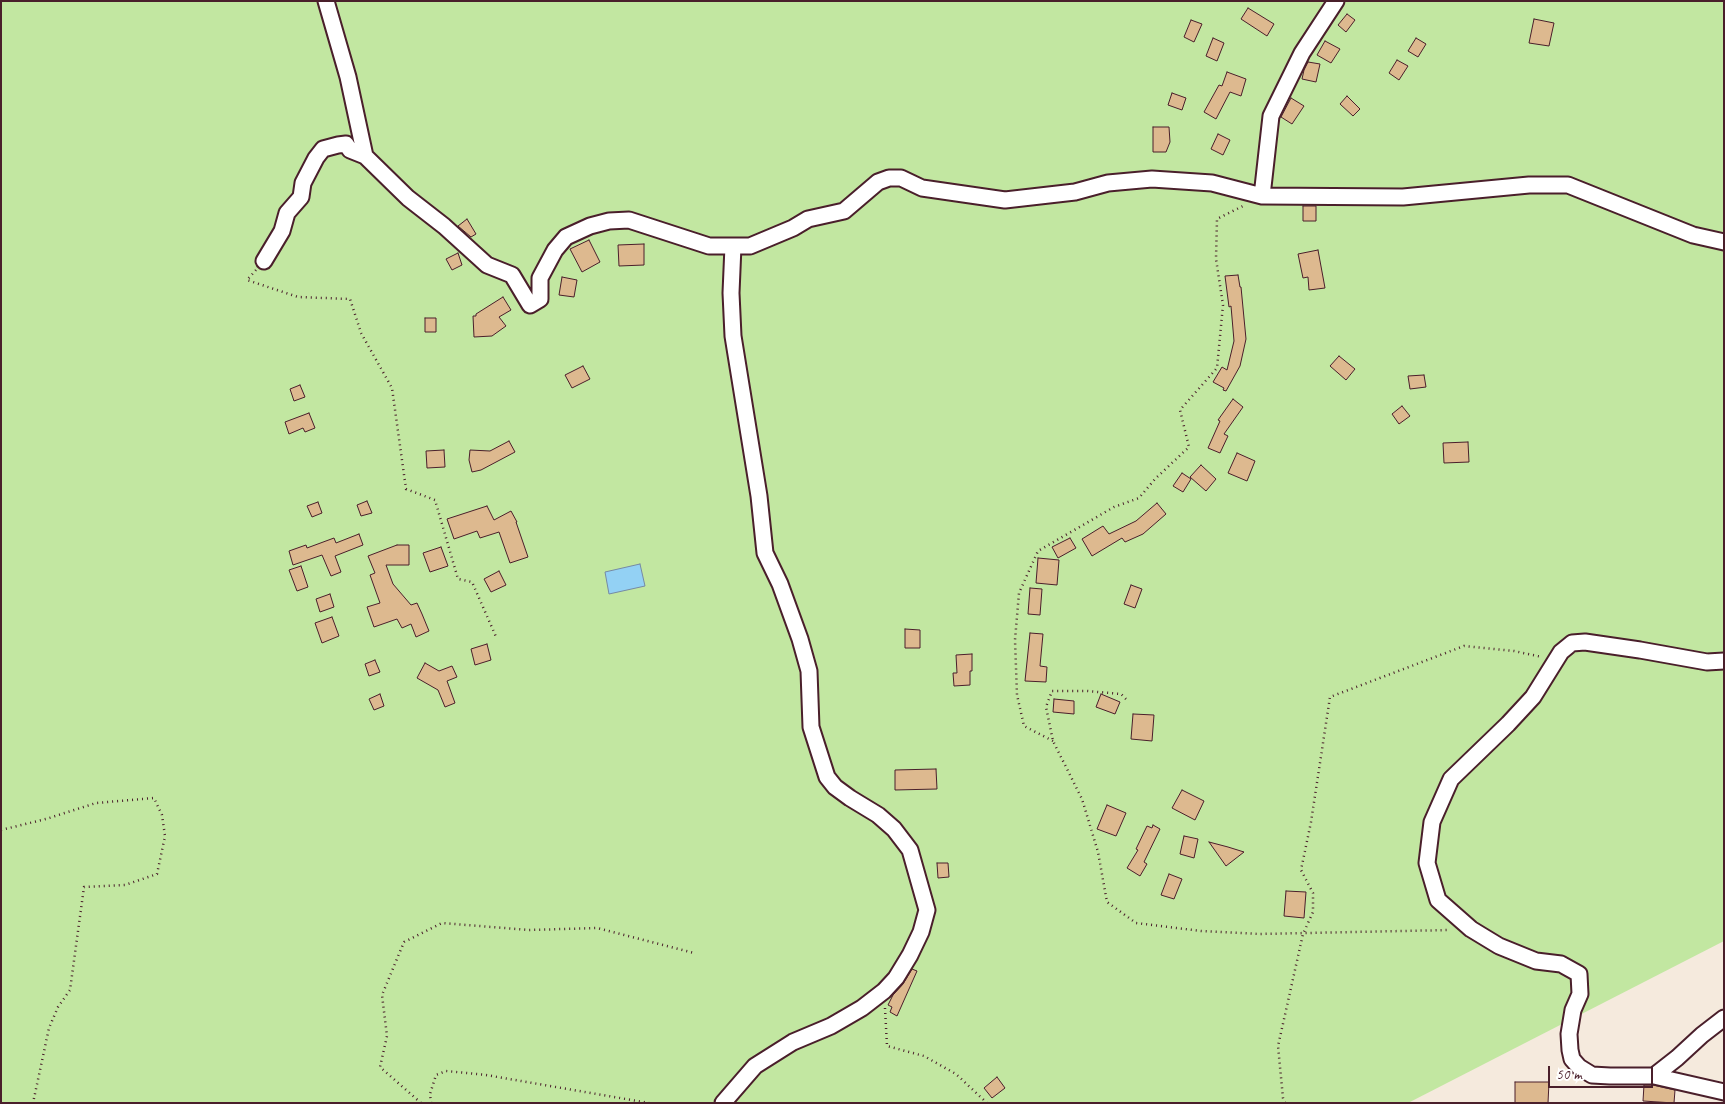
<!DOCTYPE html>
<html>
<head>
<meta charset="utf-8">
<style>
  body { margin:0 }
  #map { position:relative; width:1725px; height:1104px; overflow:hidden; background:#f5eadd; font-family:Caveat,sans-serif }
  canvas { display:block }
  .frame { position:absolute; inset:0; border:2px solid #4a1f2b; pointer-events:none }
  .scale { position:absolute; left:1548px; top:1066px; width:105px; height:22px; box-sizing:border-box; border:2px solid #4a1f2b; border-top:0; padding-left:6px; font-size:15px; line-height:18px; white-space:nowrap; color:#4a1f2b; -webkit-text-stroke:4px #fff; paint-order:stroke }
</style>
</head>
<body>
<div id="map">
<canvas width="1725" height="1104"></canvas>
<div class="frame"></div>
<div class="scale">50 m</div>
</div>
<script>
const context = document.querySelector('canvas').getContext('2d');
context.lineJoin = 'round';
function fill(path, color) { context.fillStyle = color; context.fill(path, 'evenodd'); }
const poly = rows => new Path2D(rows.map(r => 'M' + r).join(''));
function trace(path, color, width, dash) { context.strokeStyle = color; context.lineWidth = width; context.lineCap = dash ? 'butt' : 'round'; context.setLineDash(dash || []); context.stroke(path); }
const green = poly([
  [1,1,1724,1,1724,941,1408,1103,1,1103]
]);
const water = poly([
  [640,564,645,586,609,594,605,572,640,564]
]);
const building = poly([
  [1248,8,1274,24,1267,36,1241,19,1248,8],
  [1347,14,1355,20,1346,32,1338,25,1347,14],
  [1534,19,1554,23,1549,46,1529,43,1534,19],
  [1191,20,1202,24,1194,42,1184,37,1191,20],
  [1213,38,1224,43,1217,61,1206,56,1213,38],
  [1416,38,1426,44,1418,57,1408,51,1416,38],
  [1325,41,1340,49,1331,63,1317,55,1325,41],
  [1397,60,1408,66,1399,80,1389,73,1397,60],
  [1308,62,1320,64,1316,82,1302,79,1304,70,1308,62],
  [1227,72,1246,79,1241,96,1230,92,1216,119,1204,112,1219,85,1222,86,1227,72],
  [1172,93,1186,98,1182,110,1168,105,1172,93],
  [1347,96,1360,109,1353,116,1340,104,1347,96],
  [1291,98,1304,106,1292,124,1281,117,1291,98],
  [1153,127,1169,127,1170,142,1166,152,1153,152,1153,127],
  [1218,134,1230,140,1223,155,1211,149,1218,134],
  [1303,206,1316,206,1316,221,1303,221,1303,206],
  [467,219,476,234,471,237,458,226,467,219],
  [589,240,600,262,582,272,570,249,589,240],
  [644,244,644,265,619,266,618,245,644,244],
  [1318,250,1325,288,1309,290,1308,277,1303,278,1298,254,1318,250],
  [458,253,462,265,452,270,446,259,458,253],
  [1238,275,1240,287,1241,287,1246,339,1240,366,1226,391,1223,390,1224,388,1213,382,1222,367,1227,370,1234,341,1231,306,1229,307,1225,276,1238,275],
  [562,277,577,280,574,297,559,295,562,277],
  [503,297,511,310,499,317,506,326,492,336,474,337,473,316,476,316,476,314,503,297],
  [425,318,436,318,436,332,425,332,425,318],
  [1339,356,1355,369,1346,380,1330,366,1339,356],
  [583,366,590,379,572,388,565,375,583,366],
  [1424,375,1426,387,1410,389,1408,376,1424,375],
  [300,385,305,397,294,401,290,389,300,385],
  [1233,399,1243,407,1224,434,1228,436,1220,453,1208,448,1220,421,1218,420,1233,399],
  [1402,406,1410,416,1399,424,1392,414,1402,406],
  [309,413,315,428,305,432,303,428,289,434,285,422,309,413],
  [509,441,515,452,481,470,472,472,469,460,470,450,490,451,509,441],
  [1468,442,1469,462,1444,463,1443,443,1468,442],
  [444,450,445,467,427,468,426,451,444,450],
  [1237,453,1255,461,1247,481,1228,473,1237,453],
  [1201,465,1216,479,1206,491,1190,477,1201,465],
  [1182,473,1191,479,1183,492,1173,486,1182,473],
  [367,501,372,513,361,516,357,505,367,501],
  [318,502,322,513,312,517,307,506,318,502],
  [1157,503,1166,514,1143,534,1125,542,1122,538,1092,556,1082,539,1103,526,1109,534,1136,521,1157,503],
  [487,506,494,520,511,511,517,522,516,522,528,557,510,563,499,532,480,538,477,531,454,539,447,519,487,506],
  [359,534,363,545,335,556,341,572,331,576,322,555,293,565,289,551,306,545,307,548,334,538,336,543,359,534],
  [1070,538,1076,548,1058,558,1052,547,1070,538],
  [397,545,409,545,409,565,386,565,393,584,411,605,417,603,422,614,429,631,416,637,411,624,402,628,397,619,374,627,367,607,380,603,370,575,375,573,368,556,397,545],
  [441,547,448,566,430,572,423,553,441,547],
  [1038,558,1059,560,1057,585,1036,583,1038,558],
  [301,566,308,587,297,591,289,570,301,566],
  [499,571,506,585,491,592,484,579,499,571],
  [1131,585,1142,589,1135,608,1124,604,1131,585],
  [1030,588,1042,589,1040,615,1028,614,1030,588],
  [330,594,334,607,320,612,316,599,330,594],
  [332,617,339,636,322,643,315,623,332,617],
  [905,629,920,630,920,648,905,648,905,629],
  [1030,633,1043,634,1040,666,1047,667,1046,682,1025,681,1030,633],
  [487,644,491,660,475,665,471,649,487,644],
  [972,654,972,671,970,671,970,685,954,686,953,673,957,673,956,655,972,654],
  [375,660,380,672,369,676,365,664,375,660],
  [425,663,439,671,452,666,457,677,447,681,455,703,445,707,438,690,417,678,425,663],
  [380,694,384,706,374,710,369,699,380,694],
  [1101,694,1120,702,1115,714,1096,707,1101,694],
  [1054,699,1074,701,1074,714,1053,712,1054,699],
  [1133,714,1154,715,1152,741,1131,739,1133,714],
  [936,769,937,789,895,790,895,770,936,769],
  [1182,790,1204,801,1195,820,1172,808,1182,790],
  [1107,805,1126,813,1116,836,1097,829,1107,805],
  [1153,825,1160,829,1144,862,1147,864,1140,876,1127,868,1138,850,1136,849,1147,826,1152,828,1153,825],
  [1184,836,1198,839,1194,858,1180,854,1184,836],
  [1209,842,1228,847,1244,852,1226,866,1209,842],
  [937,863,948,863,949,877,938,878,937,863],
  [1169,874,1182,879,1174,899,1161,895,1169,874],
  [1286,891,1306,892,1304,918,1284,916,1286,891],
  [912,969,917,971,897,1016,890,1012,892,1007,888,1005,893,995,903,984,912,969],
  [997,1077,1005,1088,992,1098,984,1088,997,1077],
  [1515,1082,1549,1082,1548,1103,1515,1103,1515,1082],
  [1644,1085,1653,1085,1675,1090,1674,1103,1643,1101,1644,1085]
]);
const path = poly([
  [256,270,247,280,298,297,350,299,361,333,392,388,406,489,435,500,458,579,472,582,497,639],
  [1126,699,1121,694,1087,691,1052,691,1046,707,1053,741,1082,799,1098,852,1107,902,1136,923,1201,931,1259,934,1450,930],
  [1053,741,1024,726,1017,695,1015,640,1019,593,1038,551,1114,507,1139,498,1155,479,1189,447,1180,410,1217,368,1223,305,1216,259,1217,219,1243,206],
  [1,830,46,819,96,803,154,798,162,815,165,836,157,874,125,885,84,887,70,990,58,1007,49,1028,33,1103],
  [885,1008,887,1046,924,1056,956,1074,987,1103],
  [421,1103,380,1067,387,1036,382,995,404,942,442,923,529,930,597,928,694,953],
  [431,1103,430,1094,436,1075,446,1071,486,1075,649,1103],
  [1285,1103,1283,1098,1278,1046,1303,934,1313,912,1313,893,1301,870,1311,822,1330,697,1464,646,1514,651,1542,657]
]);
const minor = poly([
  [326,1,348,77,365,156,408,198,444,226,487,265,512,275,530,305,540,299,540,278,555,250,566,237,590,226,609,221,629,220,709,246,750,246,793,228,808,219,844,211,878,182,889,178,901,178,922,188,1005,200,1075,192,1108,183,1152,179,1212,183,1262,196,1403,197,1529,185,1568,185,1693,235,1724,242],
  [1262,196,1271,116,1302,53,1336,1],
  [264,261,282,231,287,213,301,197,303,183,316,158,323,149,338,145,346,144,350,150,365,156],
  [1724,661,1707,662,1640,650,1585,642,1572,643,1561,652,1533,697,1508,724,1451,779,1432,822,1427,863,1438,900,1471,929,1499,946,1536,961,1561,964,1579,974,1580,994,1573,1010,1569,1034,1570,1050,1572,1059,1579,1067,1592,1075,1610,1076,1654,1076,1724,1092],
  [1654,1076,1677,1058,1702,1035,1724,1018],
  [723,1103,755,1066,793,1042,831,1026,862,1008,884,991,896,978,910,955,921,932,927,910,910,850,894,829,878,815,850,798,835,787,827,777,811,727,809,671,800,639,780,584,765,553,759,496,733,336,731,293,733,246]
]);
fill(green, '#c2e7a1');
fill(water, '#93d1f4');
trace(water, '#768aa4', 1);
fill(building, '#ddb98f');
trace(building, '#4a1f2b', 1);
trace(minor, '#4a1f2b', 19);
trace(path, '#4a1f2b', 2.5, [1, 4]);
trace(minor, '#fff', 15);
</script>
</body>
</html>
